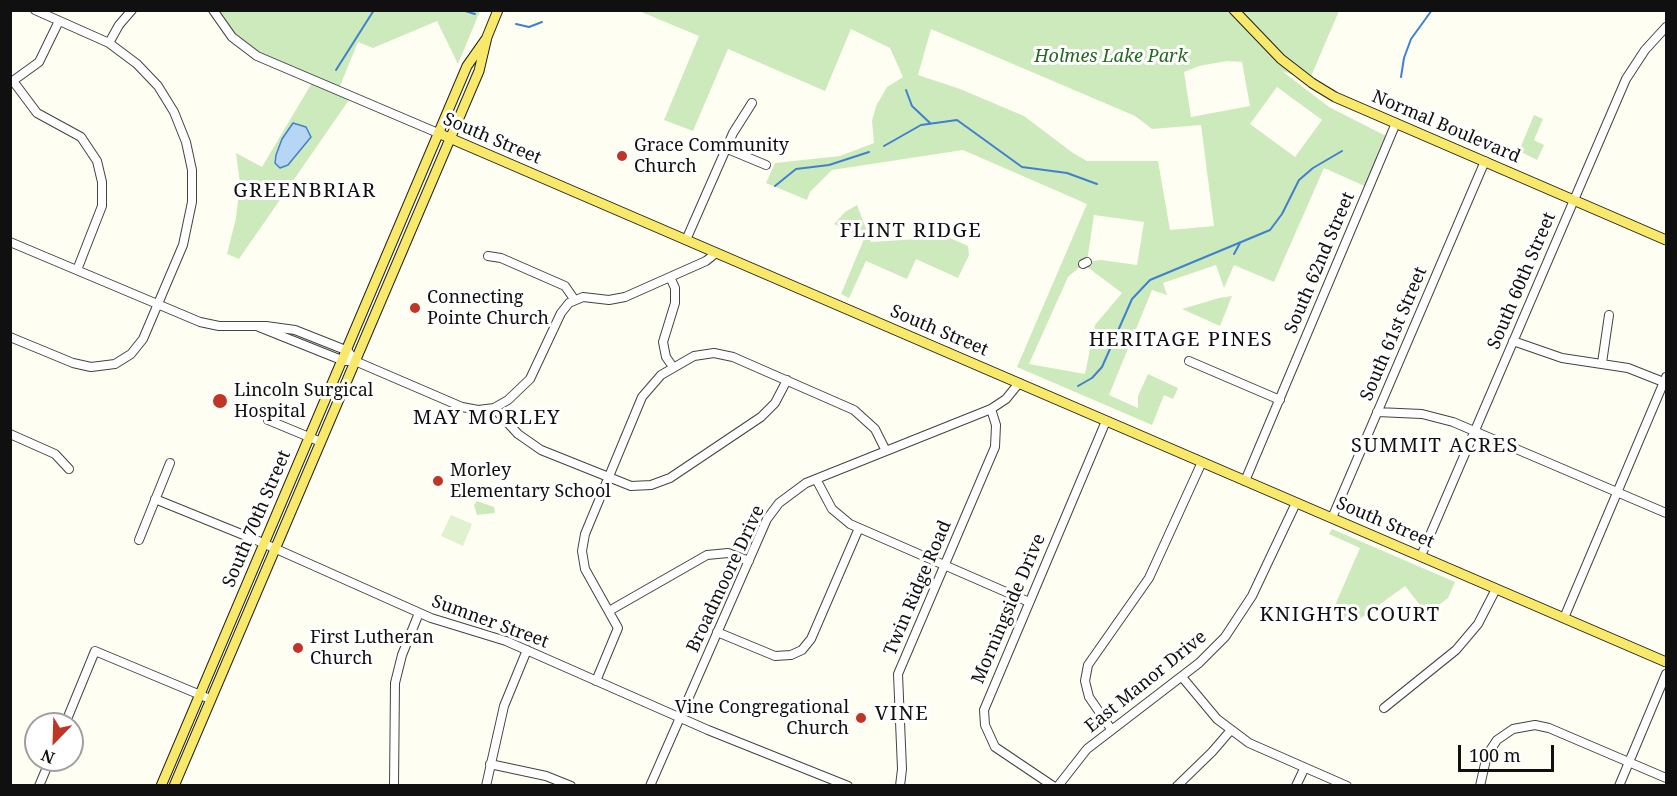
<!DOCTYPE html>
<html>
<head>
<meta charset="utf-8">
<style>
  body { margin:0 }
  #map { position:relative; width:1677px; height:796px; overflow:hidden; background:#fffef3; font-family:"Noto Serif",serif }
  canvas { display:block }
  .frame { position:absolute; inset:0; border:12px solid #101010; pointer-events:none }
  .north { position:absolute; left:24px; top:712px; width:60px; height:60px; box-sizing:border-box; background:#fff; border:2px solid #9f9f9f; border-radius:50%; rotate:203deg; font-size:16px; font-weight:700; line-height:24px; text-align:center; color:#101010 }
  .north::after { content:''; display:block; margin:auto; width:21px; height:27px; background:#c13527; clip-path:polygon(50% 0,100% 100%,50% 72%,0 100%) }
  .scale { position:absolute; left:1458px; top:745px; width:96px; height:27px; box-sizing:border-box; border:3px solid #101010; border-top:0; padding-left:8px; font-size:18px; line-height:21px; white-space:nowrap; color:#101010; -webkit-text-stroke:4px #fff; paint-order:stroke }
</style>
</head>
<body>
<div id="map">
<canvas width="1677" height="796"></canvas>
<div class="frame"></div>
<div class="north">N</div>
<div class="scale">100 m</div>
</div>
<script>
const context = document.querySelector('canvas').getContext('2d');
context.lineJoin = 'round';
function fill(path, color) { context.fillStyle = color; context.fill(path, 'evenodd'); }
const poly = rows => new Path2D(rows.map(r => 'M' + r).join(''));
function trace(path, color, width, dash) { context.strokeStyle = color; context.lineWidth = width; context.lineCap = dash ? 'butt' : 'round'; context.setLineDash(dash || []); context.stroke(path); }
function label(font, color, halo, rows, align = 'center') {
  context.font = font + ' "Noto Serif",serif'; context.lineWidth = 6; context.setLineDash([]); context.textBaseline = 'middle'; context.strokeStyle = halo; context.fillStyle = color; for (const [text, x, y, turn = 0] of rows) {
    context.save(); context.translate(x, y); context.rotate((+turn || 0) * Math.PI / 180); context.textAlign = isNaN(turn) ? turn : align; if (halo) context.strokeText(text, 0, 0); context.fillText(text, 0, 0); context.restore();
  }
}
const green = poly([
  [213,11,480,11,458,64,437,21,373,48,358,42,338,91,351,97,239,259,227,254,236,218,240,184,236,153,262,167,313,81,248,51],
  [639,11,1339,11,1309,81,1282,71,1329,107,1390,138,1369,188,1324,168,1274,282,1234,265,1224,288,1216,265,1163,283,1167,295,1152,290,1109,395,1138,408,1138,396,1148,374,1178,388,1173,399,1164,395,1152,425,1017,367,1087,204,963,150,832,170,810,192,807,200,766,183,775,163,840,156,874,143,872,121,876,106,887,87,903,77,890,48,851,29,825,91,728,49,693,131,664,120,699,36],
  [931,29,1135,116,1152,129,1201,125,1214,226,1170,230,1158,161,1087,161,1073,153,1024,116,960,89,918,75],
  [1227,61,1242,62,1250,106,1191,117,1184,72,1199,66],
  [1277,87,1322,120,1295,157,1250,124],
  [1094,215,1144,222,1137,265,1101,260,1087,262],
  [1083,264,1122,293,1095,325,1085,374,1029,364,1068,277],
  [1534,115,1543,119,1534,140,1544,145,1537,160,1519,151],
  [857,205,871,242,948,237,968,246,969,255,958,278,916,259,907,279,866,261,849,298,841,294,864,239,834,224,845,212],
  [1232,296,1220,326,1182,309,1219,298],
  [477,501,494,507,495,513,477,515,474,505],
  [1332,529,1455,582,1448,598,1427,614,1405,586,1361,618,1349,619,1332,612,1360,548,1329,534]
]);
const pitch = poly([
  [451,515,472,524,463,546,441,536]
]);
const water = poly([
  [293,123,306,127,311,137,288,165,280,168,275,163,276,155,282,139,293,123]
]);
const stream = poly([
  [462,10,475,14],
  [516,24,529,27,542,22],
  [336,70,374,10],
  [1401,77,1404,58,1411,39,1432,10],
  [906,90,912,106,930,123],
  [884,146,921,125,957,120,1022,167,1067,173,1097,184],
  [775,186,796,169,829,165,869,152],
  [1234,254,1240,243],
  [1078,386,1092,378,1102,367,1132,299,1150,280,1270,230,1282,214,1299,180,1313,168,1342,151]
]);
const minor = poly([
  [213,10,232,37,257,56,438,133],
  [109,43,119,25,132,10],
  [13,81,37,113,81,137,97,161,102,182,102,206,77,270],
  [10,83,39,62,59,21],
  [725,148,766,165],
  [686,240,733,133,752,103],
  [10,242,200,322,219,326,266,326,295,330,348,351,355,361],
  [488,256,501,258,565,286,574,299],
  [1083,264,1087,262],
  [670,277,675,288,675,303,663,342,666,357,673,367],
  [259,327,344,361,355,361,462,407,478,410,494,408,518,434,541,450,631,486,651,485,670,478,761,417,775,403,787,380],
  [10,337,73,363,91,367,115,364,131,354,143,339,183,245,192,202,192,170,186,142,174,112,158,86,137,64,109,43,35,10],
  [1513,341,1562,358,1628,368,1666,383],
  [1189,361,1280,400],
  [1602,363,1609,315],
  [494,408,508,400,530,379,561,313,569,303,583,297,609,300,625,297,706,261,716,253],
  [1377,412,1422,414,1453,422,1666,513],
  [268,420,321,442],
  [10,434,55,454,69,469],
  [816,479,832,509,850,524,1029,602],
  [1245,481,1396,123],
  [155,499,256,540,431,618,506,641,708,730,848,786],
  [1332,518,1485,161],
  [139,540,170,463],
  [1421,556,1626,79,1645,50,1666,27],
  [609,611,707,555,728,553,749,561],
  [1564,618,1666,377],
  [717,632,775,656,791,655,802,650,811,639,859,528],
  [1182,677,1217,719,1249,743,1347,786],
  [596,681,618,628,585,569,582,551,585,534,642,397,661,375,694,356,714,353,733,357,854,410,875,429,886,451],
  [1384,708,1456,650,1478,624,1496,589],
  [65,724,95,651,210,699],
  [1111,729,1089,697,1085,681,1088,665,1149,578,1202,462],
  [490,764,546,776,571,786],
  [39,786,50,760],
  [394,786,395,683,402,655,419,613],
  [486,786,504,706,527,650],
  [650,786,767,519,779,503,806,483,991,409,1006,399,1019,383],
  [900,786,902,769,898,674,995,447,996,425,991,409],
  [1053,786,995,747,985,725,984,710,1106,421],
  [1058,786,1087,749,1199,663,1225,637,1252,596,1296,503],
  [1177,786,1212,752,1231,730],
  [1296,786,1304,769],
  [1480,786,1487,755,1497,740,1513,729,1535,725,1549,728,1666,778],
  [1619,786,1666,674]
]);
const major = poly([
  [1234,10,1281,59,1312,83,1335,97,1666,240],
  [438,133,1666,662],
  [161,786,467,66,486,39],
  [174,786,479,71,487,37,498,10]
]);
const markers = [
  [622,156,6,"#c13527"],
  [415,308,6,"#c13527"],
  [220,401,8,"#c13527"],
  [438,481,6,"#c13527"],
  [298,648,6,"#c13527"],
  [861,718,6,"#c13527"]
];
const parkNames = [
  ["Holmes Lake Park",1111,57]
];
const streetNames = [
  ["Normal Boulevard",1446,127,23],
  ["South Street",492,139,23],
  ["South 62nd Street",1320,263,-67],
  ["South 60th Street",1522,281,-67],
  ["South Street",939,331,23],
  ["South 61st Street",1394,334,-67],
  ["South 70th Street",257,519,-67],
  ["South Street",1385,523,23],
  ["Broadmoore Drive",726,579,-65],
  ["Twin Ridge Road",918,588,-67],
  ["Morningside Drive",1009,609,-67],
  ["Sumner Street",490,622,20],
  ["East Manor Drive",1146,682,-39]
];
const poiNames = [
  ["Grace Community",634,146],
  ["Church",634,167],
  ["Connecting",427,298],
  ["Pointe Church",427,319],
  ["Lincoln Surgical",234,391],
  ["Hospital",234,412],
  ["Morley",450,471],
  ["Elementary School",450,492],
  ["First Lutheran",310,638],
  ["Church",310,659],
  ["Vine Congregational",849,708,"right"],
  ["Church",849,729,"right"]
];
const neighbourhoodNames = [
  ["GREENBRIAR",305,191],
  ["FLINT RIDGE",911,231],
  ["HERITAGE PINES",1181,340],
  ["MAY MORLEY",487,418],
  ["SUMMIT ACRES",1435,446],
  ["KNIGHTS COURT",1350,615],
  ["VINE",902,714]
];
fill(green, '#cdeabc');
fill(pitch, '#e0f1cd');
fill(water, '#b7d6f6');
trace(water, '#3e81cd', 1.5);
trace(stream, '#3e81cd', 2);
trace(minor, '#434343', 10);
trace(major, '#212121', 11);
trace(minor, '#fff', 8);
trace(major, '#f8e96a', 9);
for (const [x, y, r, color] of markers) { const dot = new Path2D(); dot.arc(x, y, r, 0, 2 * Math.PI); context.fillStyle = color; context.fill(dot); trace(dot, '#fff', 2); }
label('italic 18px', '#24691f', '#fff', parkNames);
label('18px', '#101010', '#fff', streetNames);
label('18px', '#101010', '#fff', poiNames, 'left');
context.letterSpacing = '1.5px';
label('20px', '#101010', '#fff', neighbourhoodNames);
context.letterSpacing = '0px';
</script>
</body>
</html>
